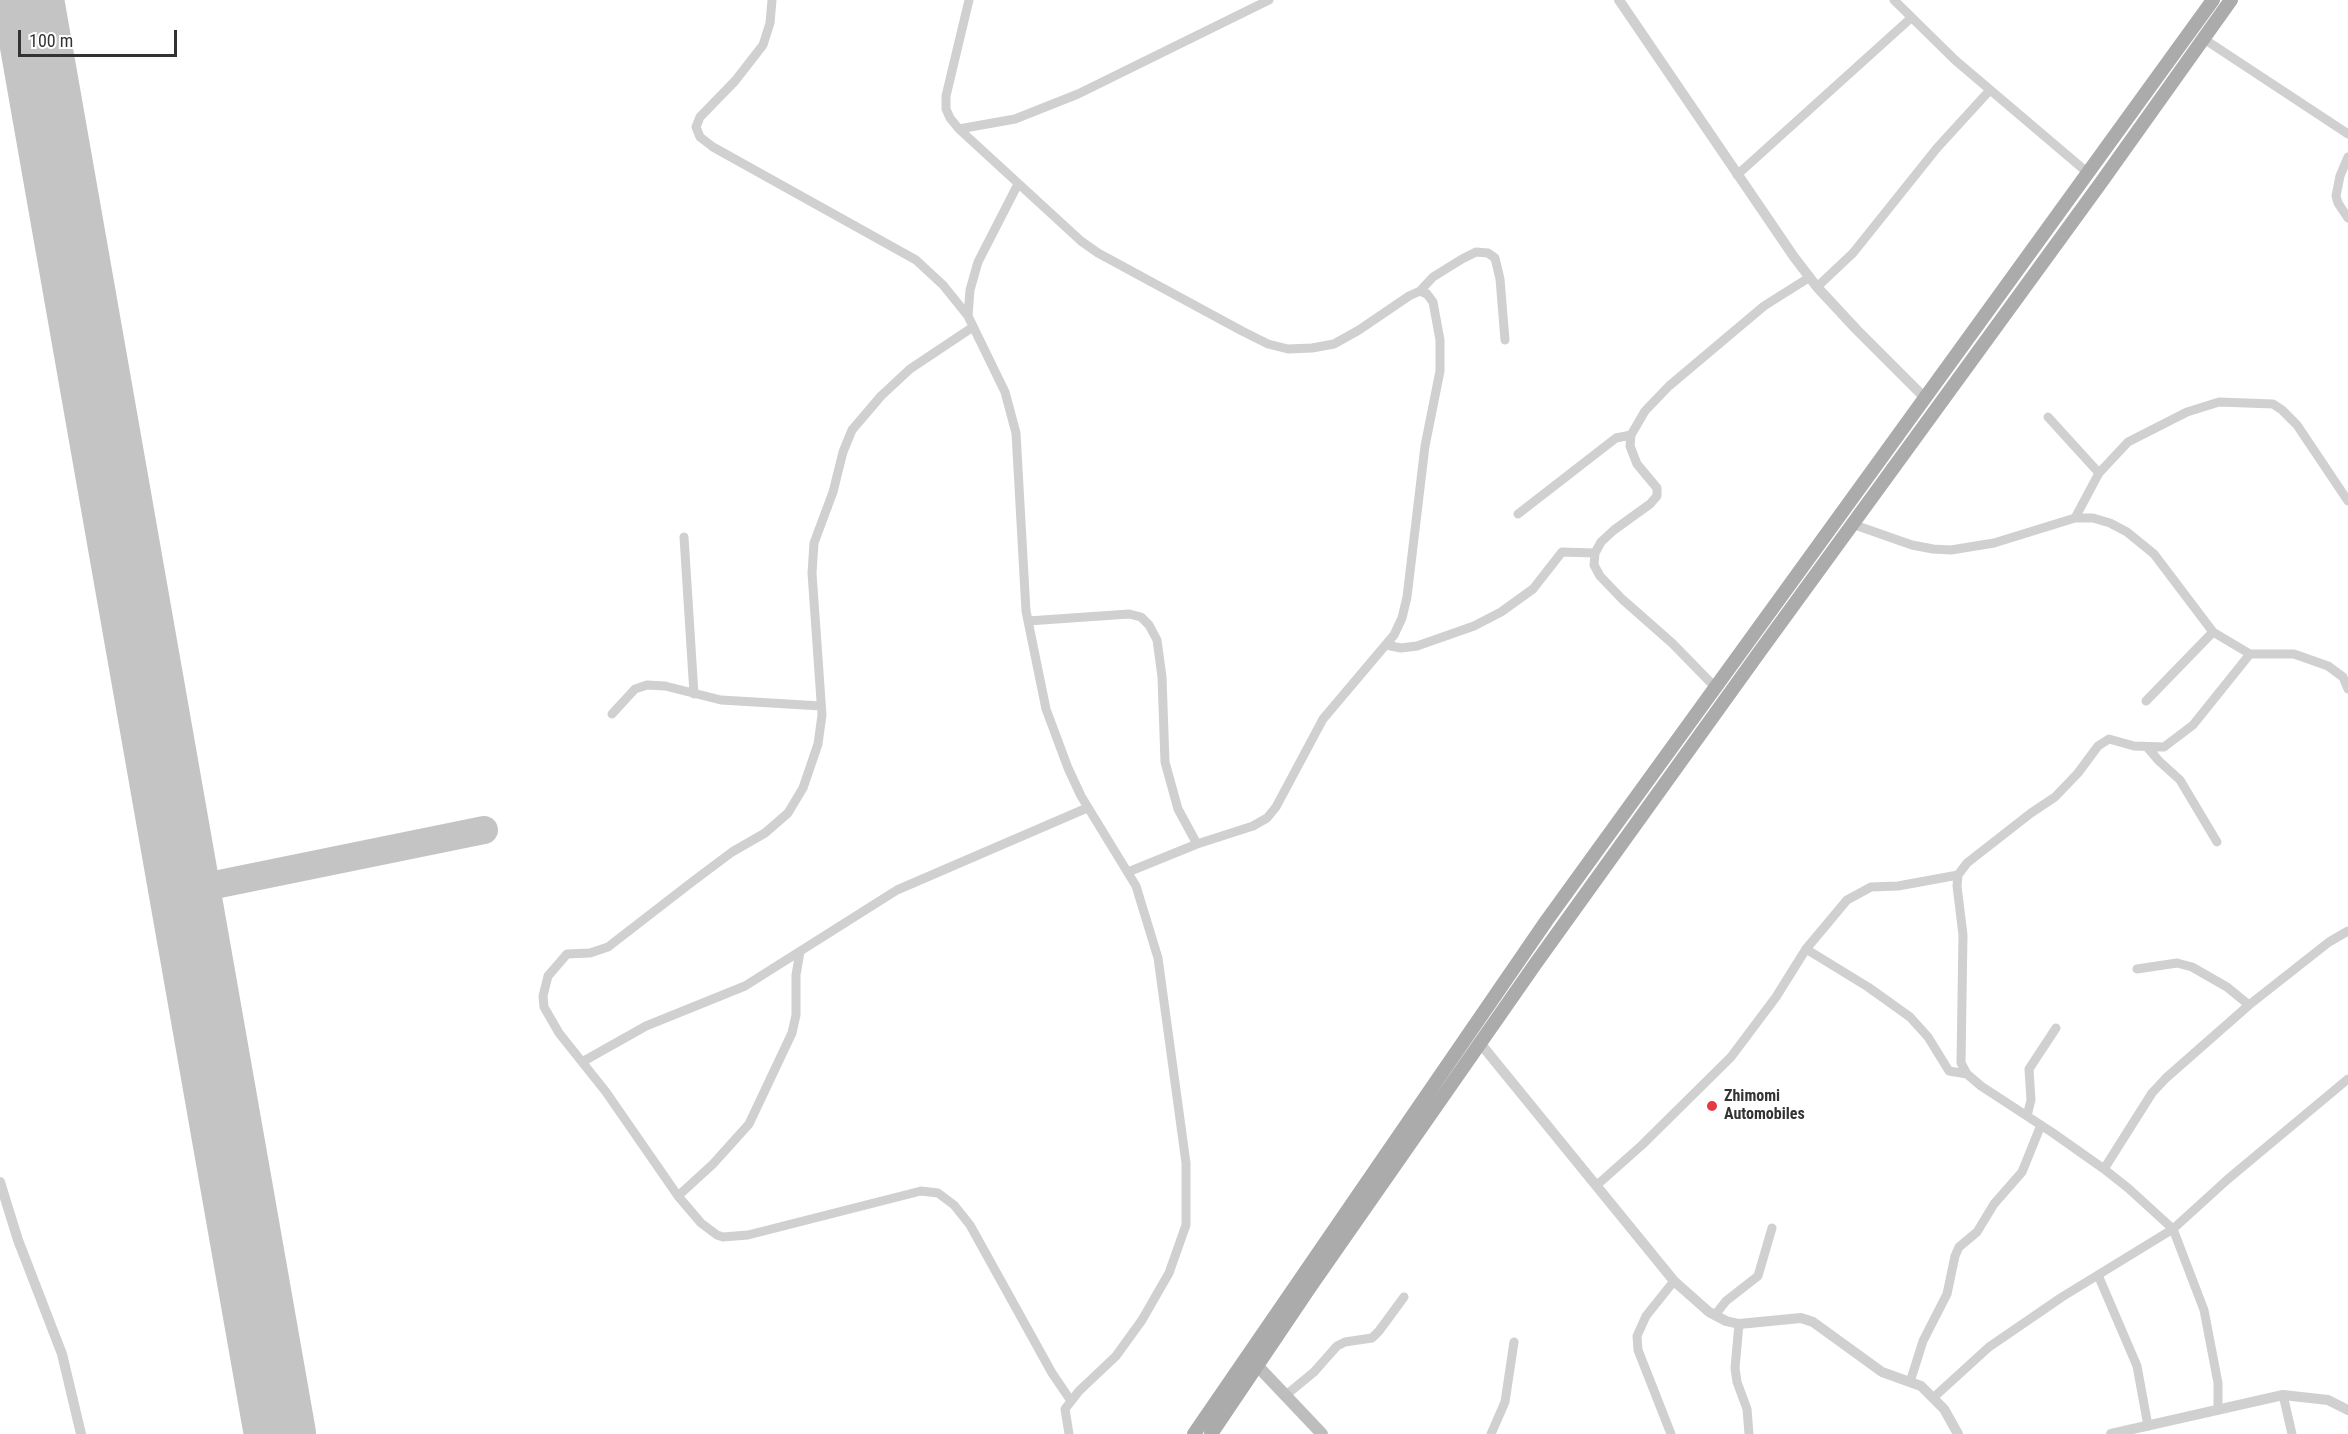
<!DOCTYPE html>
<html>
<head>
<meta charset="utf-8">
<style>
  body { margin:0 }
  #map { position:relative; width:2348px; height:1434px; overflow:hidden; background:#fff; font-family:"Roboto Condensed",sans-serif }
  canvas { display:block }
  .scale { position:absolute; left:18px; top:30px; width:159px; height:27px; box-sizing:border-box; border:3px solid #333; border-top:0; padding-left:8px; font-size:18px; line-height:21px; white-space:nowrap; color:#333; -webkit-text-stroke:4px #fff; paint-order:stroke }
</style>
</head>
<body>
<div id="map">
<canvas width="2348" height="1434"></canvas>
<div class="scale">100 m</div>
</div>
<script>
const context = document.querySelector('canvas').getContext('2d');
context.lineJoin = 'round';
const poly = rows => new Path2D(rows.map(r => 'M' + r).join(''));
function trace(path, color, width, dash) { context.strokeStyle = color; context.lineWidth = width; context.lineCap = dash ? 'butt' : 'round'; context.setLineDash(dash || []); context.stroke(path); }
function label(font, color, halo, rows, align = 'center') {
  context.font = font + ' "Roboto Condensed",sans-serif'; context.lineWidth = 6; context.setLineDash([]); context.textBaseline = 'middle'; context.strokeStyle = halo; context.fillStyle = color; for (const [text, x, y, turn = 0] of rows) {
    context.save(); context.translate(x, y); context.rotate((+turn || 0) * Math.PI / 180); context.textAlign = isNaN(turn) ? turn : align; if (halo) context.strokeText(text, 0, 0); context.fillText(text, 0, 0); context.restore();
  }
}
const taxiway = poly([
  [185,891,484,830]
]);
const runway = poly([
  [28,0,280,1434]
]);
const minor = poly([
  [772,0,770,23,763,45,735,81,700,117,696,127,700,137,713,147,916,260,943,285,968,316,1005,392,1016,433,1026,611,1046,709,1068,768,1081,796,1136,886,1158,958,1186,1163,1186,1225,1169,1273,1142,1320,1116,1356,1079,1391,1065,1409,1069,1434],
  [969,0,946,96,946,109,950,118,959,129,1081,241,1098,253,1242,331,1268,344,1288,349,1312,348,1334,344,1359,330,1409,296,1420,291,1427,294,1433,302,1440,340,1440,371,1425,446,1407,597,1402,618,1394,635,1323,719,1276,807,1267,818,1253,826,1197,844,1128,872],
  [1894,0,1955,60,2088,173],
  [2204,39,2348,134],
  [959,129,1015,119,1078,94,1269,0],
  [2348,157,2340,176,2336,196,2338,203,2348,218],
  [1737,175,1911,18],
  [1817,287,1853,253,1937,148,1990,90],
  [1420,291,1433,277,1462,259,1476,252,1488,253,1495,258,1500,279,1505,340],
  [968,316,970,290,978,262,1018,184],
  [973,327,910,369,881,396,852,430,843,452,833,492,814,543,812,573,822,715,818,744,803,788,788,813,765,833,732,852,692,882,608,947,590,953,567,954,548,976,543,996,544,1007,559,1033,606,1092,678,1196,701,1223,717,1235,723,1237,748,1235,921,1191,938,1193,954,1205,970,1225,1052,1373,1071,1401],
  [2048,417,2099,473],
  [1518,514,1616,438,1631,435],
  [2075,518,2099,473,2128,442,2187,412,2219,402,2273,404,2282,410,2297,425,2348,501],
  [1852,524,1912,545,1933,549,1951,550,1994,543,2075,518,2093,518,2110,523,2127,532,2154,554,2213,632,2250,654,2294,654,2328,666,2343,677,2348,689],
  [684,537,694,694],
  [1028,621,1129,614,1141,617,1149,625,1157,640,1162,677,1165,762,1178,809,1197,844],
  [1386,645,1401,648,1417,646,1474,626,1501,612,1533,589,1562,552,1595,553],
  [1716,688,1672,643,1622,599,1600,576,1594,565,1595,553,1601,542,1614,530,1650,504,1657,496,1657,488,1637,464,1630,446,1631,435,1645,411,1669,386,1764,306,1810,277],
  [2146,701,2213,632],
  [612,714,635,689,647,685,665,686,721,700,821,706],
  [2147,747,2159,761,2180,780,2217,842],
  [1806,949,1868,987,1910,1017,1928,1037,1949,1071,1967,1074],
  [2137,969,2177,963,2192,967,2227,987,2249,1005],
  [582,1062,646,1026,745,986,897,890,1087,808],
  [2027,1116,2031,1100,2029,1069,2056,1028],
  [2104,1169,2053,1133,1981,1086,1967,1074,1961,1063,1963,935,1957,886,1958,875,1967,863,2031,813,2055,797,2078,773,2098,746,2109,739,2134,746,2164,747,2193,725,2250,654],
  [1597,1185,1642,1145,1731,1057,1776,997,1806,949,1847,900,1871,887,1898,886,1958,875],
  [678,1196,713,1164,749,1124,792,1033,796,1015,796,975,800,952],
  [2098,1275,2137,1366,2148,1426],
  [1715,1315,1726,1301,1758,1276,1772,1228],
  [1739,1324,1735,1368,1737,1382,1747,1409,1749,1434],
  [1910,1382,1923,1341,1947,1294,1955,1256,1959,1247,1977,1232,1994,1204,2022,1172,2041,1125],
  [1286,1395,1314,1372,1337,1346,1345,1342,1372,1338,1379,1331,1404,1297],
  [2283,1395,2292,1434],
  [1933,1398,1989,1347,2062,1297,2173,1229,2128,1188,2104,1169,2152,1093,2166,1078,2249,1005,2329,942,2348,931],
  [2218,1410,2218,1383,2204,1310,2173,1229,2228,1179,2348,1079],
  [1491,1434,1505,1402,1514,1342],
  [1671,1434,1638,1350,1637,1336,1646,1316,1674,1281]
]);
const tertiary = poly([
  [1619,0,1794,257,1817,287,1856,329,1924,397],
  [1480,1043,1674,1281,1709,1312,1726,1321,1739,1324,1801,1318,1813,1322,1882,1372,1921,1386,1944,1409,1958,1434],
  [0,1182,18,1240,62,1354,81,1434],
  [2111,1434,2283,1395,2328,1400,2348,1410]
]);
const secondary = poly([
  [1250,1358,1322,1434]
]);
const primary = poly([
  [1194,1434,1547,920,2213,0],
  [1211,1434,1310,1287,1536,963,1758,654,2100,184,2231,0]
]);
const markers = [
  [1712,1106,6,"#e63946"]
];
const poiNames = [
  ["Zhimomi",1724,1097],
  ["Automobiles",1724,1115]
];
trace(taxiway, '#c4c4c4', 28);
trace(runway, '#c4c4c4', 72);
trace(minor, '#d0d0d0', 9);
trace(tertiary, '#d0d0d0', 10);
trace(secondary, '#bdbdbd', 12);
trace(primary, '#ababab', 14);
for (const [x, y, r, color] of markers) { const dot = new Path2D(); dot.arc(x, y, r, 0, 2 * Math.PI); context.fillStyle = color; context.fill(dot); trace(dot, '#fff', 2); }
label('bold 16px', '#333', '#fff', poiNames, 'left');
</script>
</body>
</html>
